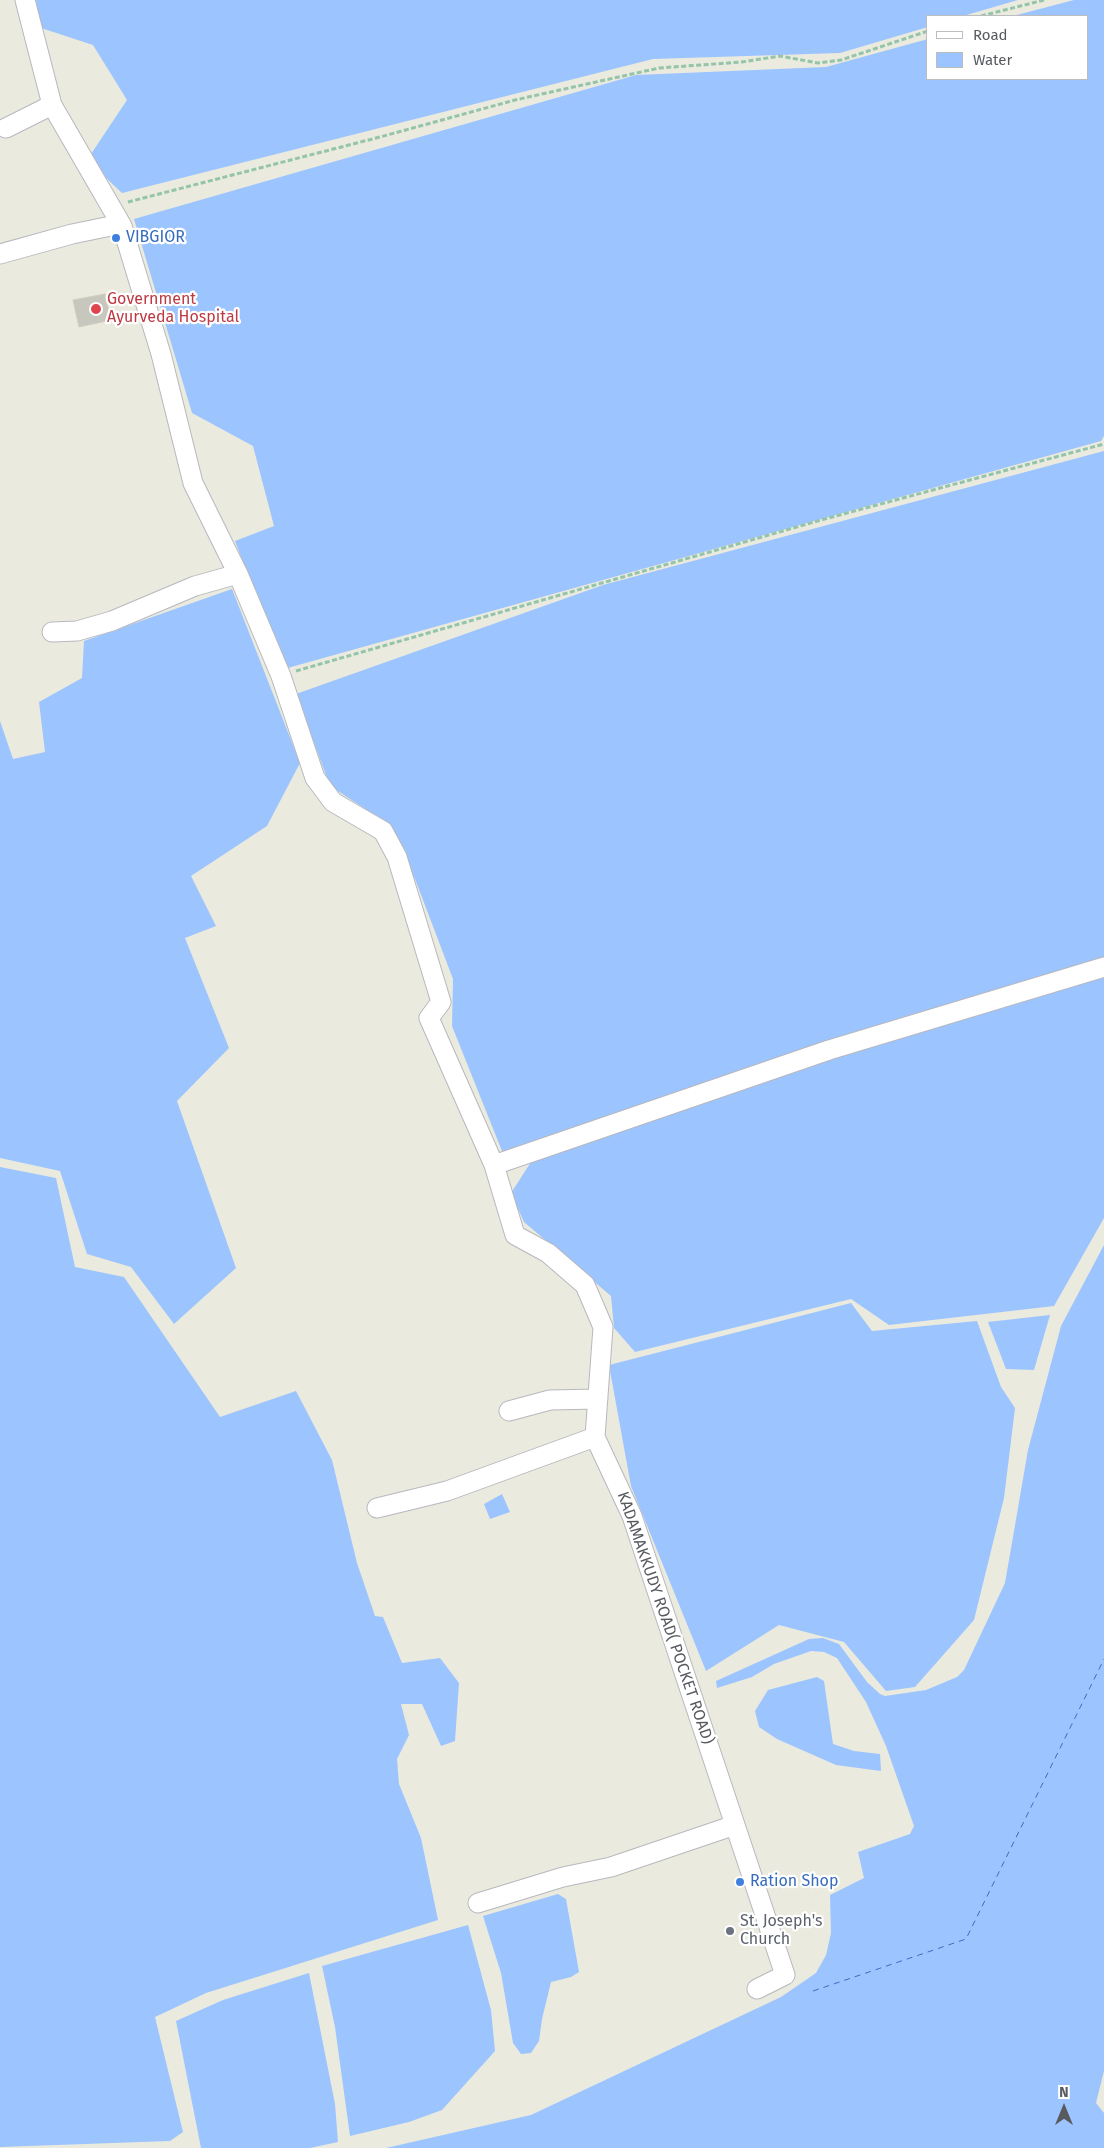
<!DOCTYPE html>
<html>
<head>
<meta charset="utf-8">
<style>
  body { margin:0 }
  #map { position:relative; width:1104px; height:2148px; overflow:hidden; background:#ebeadf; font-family:"Fira Sans",sans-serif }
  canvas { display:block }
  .legend { position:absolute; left:926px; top:15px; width:162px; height:65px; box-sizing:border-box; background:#fff; border:1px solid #bcbdbf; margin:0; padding:6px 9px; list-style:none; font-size:15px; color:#585a60 }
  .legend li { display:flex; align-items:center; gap:10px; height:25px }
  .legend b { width:25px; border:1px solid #bcbdbf }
  .north { position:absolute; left:1039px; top:2083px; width:50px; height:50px; -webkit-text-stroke:4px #fff; paint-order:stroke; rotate:0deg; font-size:14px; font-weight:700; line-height:20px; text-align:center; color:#585a60 }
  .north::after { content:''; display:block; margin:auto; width:18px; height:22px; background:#585a60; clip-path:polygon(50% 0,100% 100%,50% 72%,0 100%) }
</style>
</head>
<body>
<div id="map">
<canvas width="1104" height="2148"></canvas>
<ul class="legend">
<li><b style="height:6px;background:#fff"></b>Road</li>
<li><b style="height:14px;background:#9cc4fe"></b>Water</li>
</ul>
<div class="north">N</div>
</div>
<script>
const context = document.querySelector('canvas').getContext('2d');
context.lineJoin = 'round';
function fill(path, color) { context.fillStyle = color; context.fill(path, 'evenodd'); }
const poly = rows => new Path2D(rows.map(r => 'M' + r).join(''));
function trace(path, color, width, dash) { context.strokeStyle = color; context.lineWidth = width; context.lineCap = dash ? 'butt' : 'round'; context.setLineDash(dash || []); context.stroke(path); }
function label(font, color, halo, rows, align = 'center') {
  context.font = font + ' "Fira Sans",sans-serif'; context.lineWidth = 4.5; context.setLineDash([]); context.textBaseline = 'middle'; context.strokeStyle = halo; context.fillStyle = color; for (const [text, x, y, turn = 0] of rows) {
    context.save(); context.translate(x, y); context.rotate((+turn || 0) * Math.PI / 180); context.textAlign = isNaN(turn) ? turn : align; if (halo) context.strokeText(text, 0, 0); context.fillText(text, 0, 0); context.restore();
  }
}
const water = poly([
  [36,0,1018,0,963,16,928,16,928,27,840,53,653,59,122,193,87,160,127,100,93,45,41,28],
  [1074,0,1104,0,1104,436,1101,441,284,669,235,541,274,526,253,446,192,413,134,219,636,75,826,67,928,39,928,79,1088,79,1088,16,1013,16],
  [1104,451,1104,961,504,1156,452,1026,453,979,415,879,384,821,330,786,296,694,603,585],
  [232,589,300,763,267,826,191,876,216,926,185,938,229,1048,177,1101,236,1268,174,1324,131,1267,87,1254,60,1171,0,1158,0,721,13,759,45,752,39,702,82,678,84,641],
  [1104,974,1104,1218,1054,1306,889,1325,851,1299,635,1352,614,1328,611,1296,524,1222,511,1193,531,1162,792,1066],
  [0,1167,56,1178,75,1267,124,1277,220,1417,296,1391,332,1460,357,1563,375,1616,383,1617,402,1663,440,1658,459,1683,455,1741,441,1746,422,1704,401,1704,409,1735,397,1759,399,1784,421,1838,438,1920,206,1993,155,2017,183,2132,170,2141,0,2147],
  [1104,1245,1104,2071,1096,2103,1104,2113,1104,2148,386,2148,531,2115,781,1997,816,1973,826,1955,831,1933,830,1895,864,1878,858,1852,910,1834,914,1826,886,1746,866,1702,837,1658,824,1652,811,1651,774,1664,752,1677,717,1688,716,1681,809,1639,823,1638,839,1644,867,1682,880,1694,885,1696,926,1690,957,1677,964,1670,1005,1583,1028,1450,1061,1326],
  [851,1303,872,1331,977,1321,1001,1387,1015,1408,1004,1498,974,1620,915,1687,886,1691,844,1642,779,1625,706,1671,631,1486,609,1365],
  [1050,1315,1034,1370,1006,1369,988,1322],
  [502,1494,510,1512,490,1519,484,1504],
  [817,1677,824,1681,833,1744,854,1751,880,1754,881,1771,836,1765,777,1739,759,1727,755,1711,768,1690],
  [558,1894,566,1899,579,1972,571,1977,551,1982,542,2019,539,2041,531,2053,521,2054,513,2043,501,1973,483,1916],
  [468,1925,491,2010,495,2051,442,2110,409,2122,350,2136,335,2027,322,1966],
  [309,1973,335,2104,338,2142,310,2148,201,2148,176,2021,223,2000]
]);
const ferry = poly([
  [813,1991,966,1939,1104,1659]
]);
const building = poly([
  [105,294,111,320,79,327,73,300,105,294]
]);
const path = poly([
  [981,16,1044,0],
  [128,202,380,137,515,100,659,68,742,62,780,56,818,63,841,60,928,31],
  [296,671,821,520,1104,444]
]);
const minor = poly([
  [25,0,52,105,122,226,161,354,193,483,238,574,281,676,315,778,333,802,383,831,397,857,441,1002,429,1018,494,1165,515,1235,548,1253,585,1285,603,1327,595,1437,632,1516,785,1975,757,1989],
  [6,128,52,105],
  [0,254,72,234,111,226,122,226],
  [52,632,77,631,112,621,195,586,238,574],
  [494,1165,829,1050,1104,967],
  [509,1411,550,1400,598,1399],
  [377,1508,447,1491,595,1437],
  [478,1903,563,1877,611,1867,735,1825]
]);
const markers = [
  [116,238,5,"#3f7fe0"],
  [96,309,6,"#e0444e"],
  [740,1882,5,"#3f7fe0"],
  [730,1931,5,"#6b7280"]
];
const shopNames = [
  ["VIBGIOR",126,238],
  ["Ration Shop",750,1882]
];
const healthNames = [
  ["Government",107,300],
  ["Ayurveda Hospital",107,318]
];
const streetNames = [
  ["KADAMAKKUDY ROAD( POCKET ROAD)",665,1618,71]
];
const worshipNames = [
  ["St. Joseph's",740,1922],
  ["Church",740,1940]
];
fill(water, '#9cc4fe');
trace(ferry, '#406bc0', 1, [6, 5]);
fill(building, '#c8c7be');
trace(building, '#d0cdbe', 1);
trace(minor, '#b7b8be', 21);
trace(path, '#94c4a9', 3, [5, 2.5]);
trace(minor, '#fff', 19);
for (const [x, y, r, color] of markers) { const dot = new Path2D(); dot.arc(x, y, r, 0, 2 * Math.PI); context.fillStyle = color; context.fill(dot); trace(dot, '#fff', 2); }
label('16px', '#366cbe', '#fff', shopNames, 'left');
label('16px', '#be3a42', '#fff', healthNames, 'left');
label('16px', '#585a60', '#fff', streetNames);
label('16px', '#5b616d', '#fff', worshipNames, 'left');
</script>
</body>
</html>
